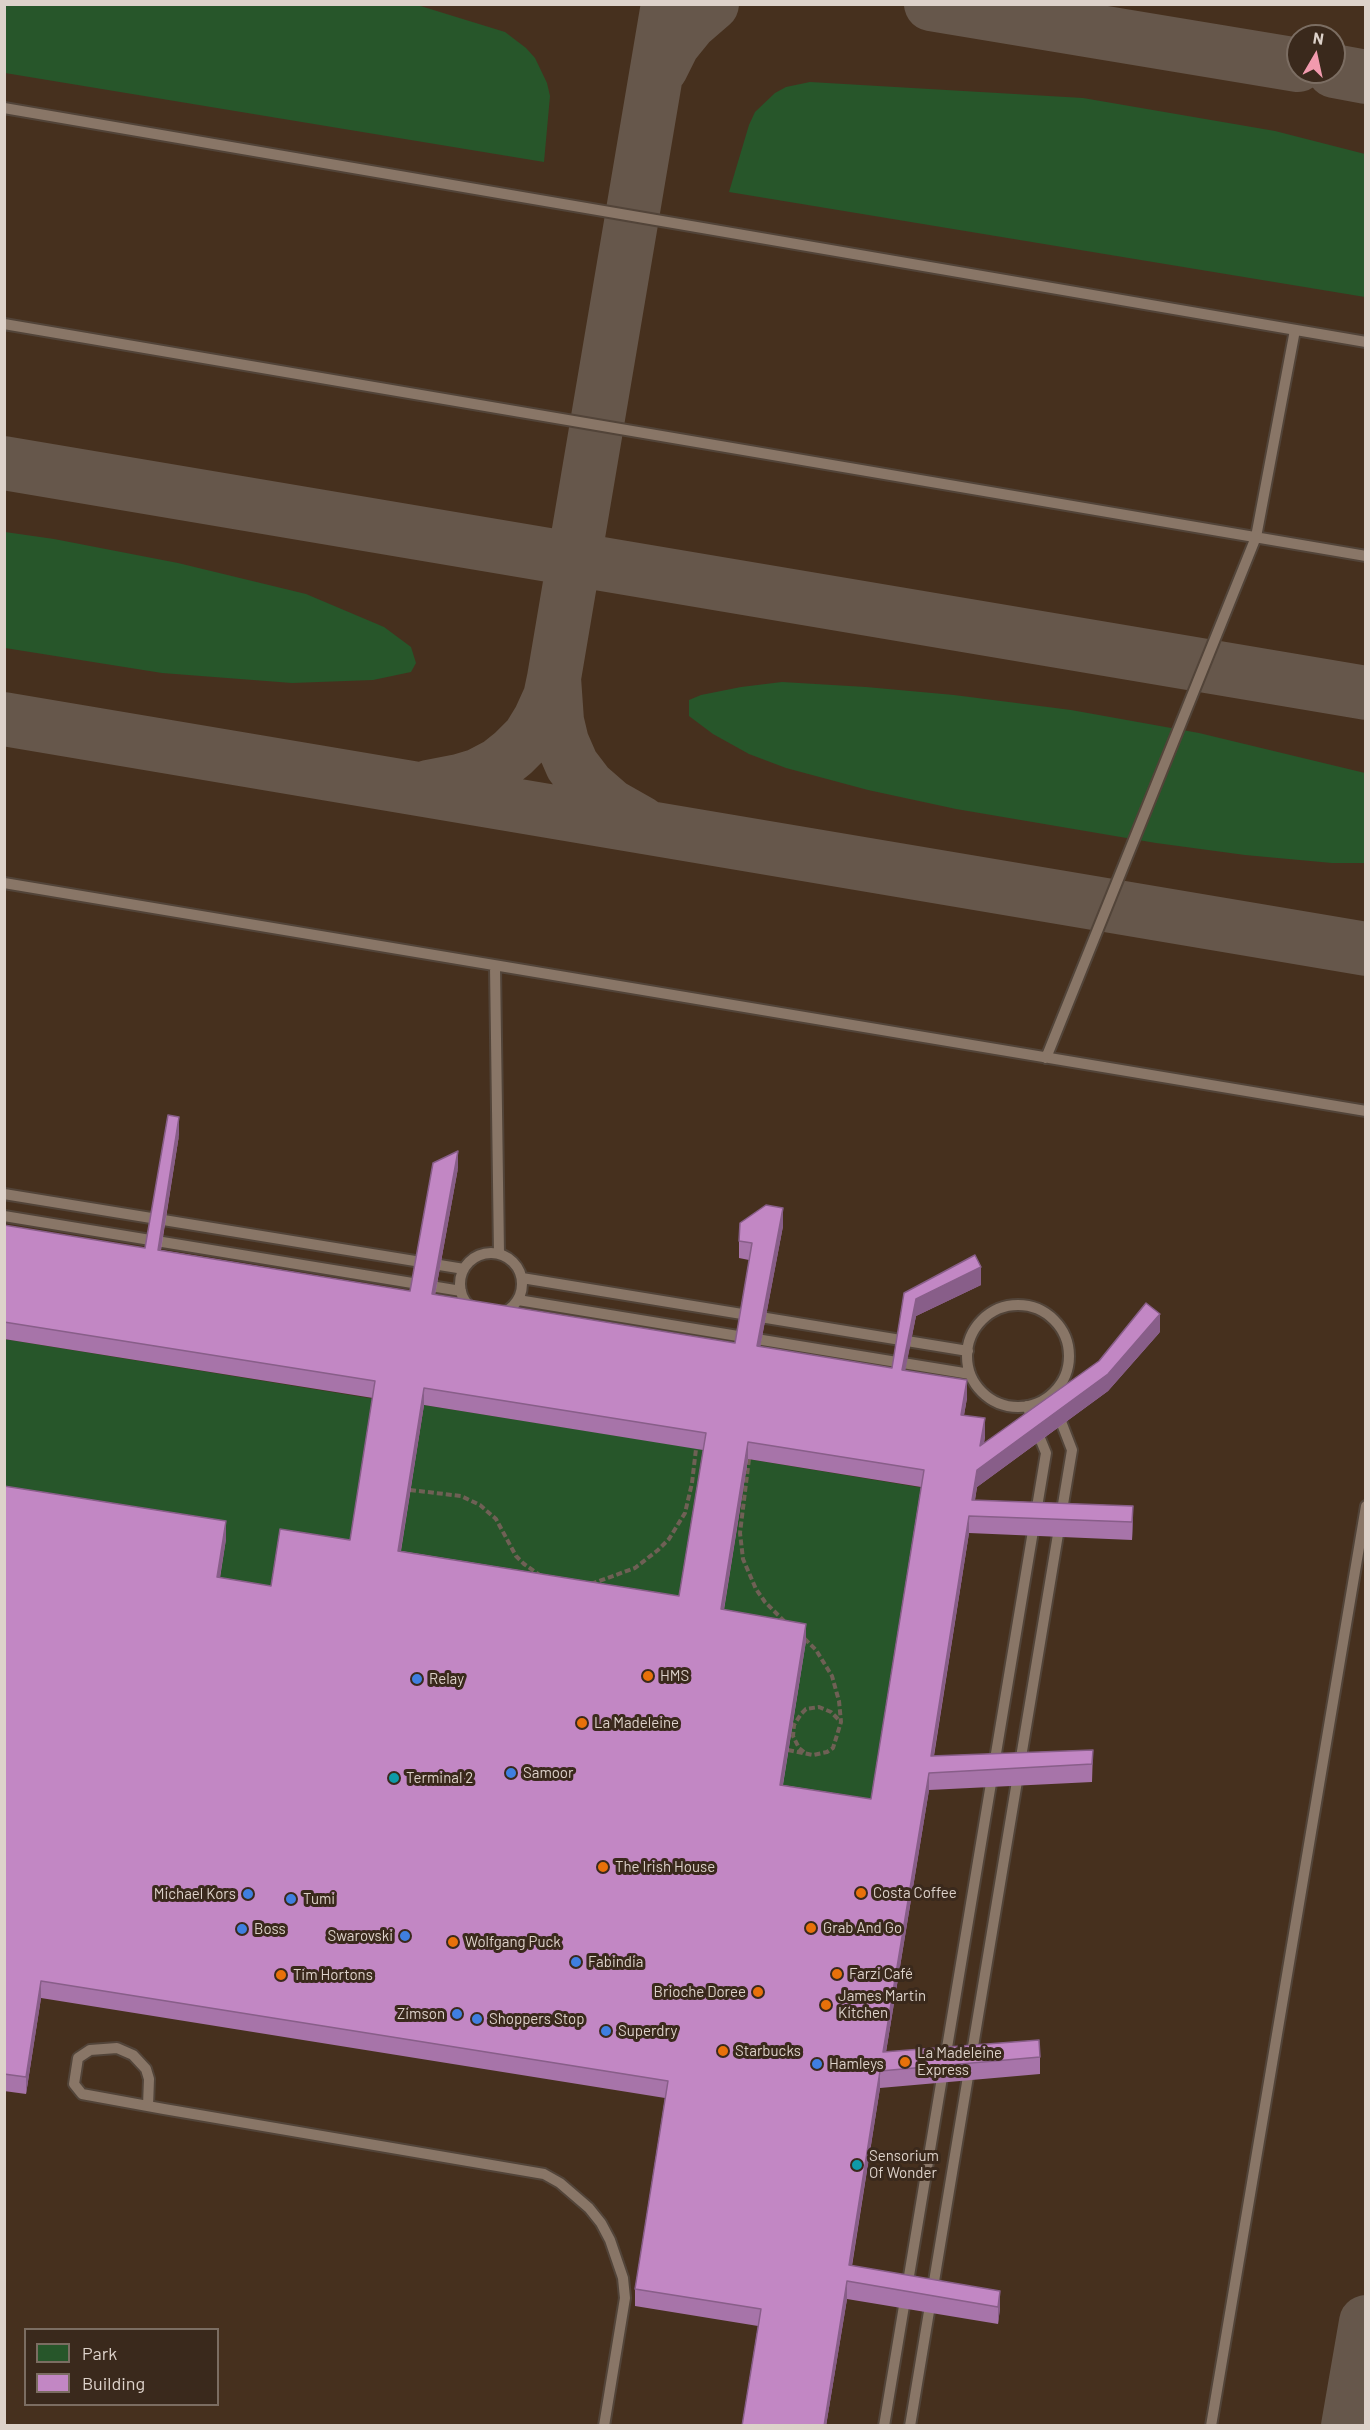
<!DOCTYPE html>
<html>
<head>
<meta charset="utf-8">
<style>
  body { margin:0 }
  #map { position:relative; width:1370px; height:2430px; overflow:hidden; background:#3a291c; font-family:Barlow,sans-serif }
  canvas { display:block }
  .frame { position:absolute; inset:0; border:6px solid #ddd2ca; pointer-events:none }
  .legend { position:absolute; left:24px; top:2328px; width:195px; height:78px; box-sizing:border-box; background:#3a291c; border:2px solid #7b6d62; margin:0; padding:8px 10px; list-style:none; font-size:18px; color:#ddd2ca }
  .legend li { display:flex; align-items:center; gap:12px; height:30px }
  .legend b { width:30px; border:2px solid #7b6d62 }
  .north { position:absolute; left:1286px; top:24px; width:60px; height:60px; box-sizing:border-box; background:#3a291c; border:2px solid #7b6d62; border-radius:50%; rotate:9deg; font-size:16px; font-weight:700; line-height:24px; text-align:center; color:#ddd2ca }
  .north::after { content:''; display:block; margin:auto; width:21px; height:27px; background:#f29aae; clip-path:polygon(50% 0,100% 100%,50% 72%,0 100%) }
</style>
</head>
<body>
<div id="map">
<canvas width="1370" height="2430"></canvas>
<div class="frame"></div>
<ul class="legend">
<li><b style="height:16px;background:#27562a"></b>Park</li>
<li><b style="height:16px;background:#c287c4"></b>Building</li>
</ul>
<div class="north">N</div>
</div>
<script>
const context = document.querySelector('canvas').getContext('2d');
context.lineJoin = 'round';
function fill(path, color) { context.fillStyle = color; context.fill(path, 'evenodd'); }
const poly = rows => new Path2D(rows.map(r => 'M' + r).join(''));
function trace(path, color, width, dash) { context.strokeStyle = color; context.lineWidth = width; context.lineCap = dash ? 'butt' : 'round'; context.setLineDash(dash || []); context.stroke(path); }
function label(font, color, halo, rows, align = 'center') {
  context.font = font + ' Barlow,sans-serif'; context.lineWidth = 6; context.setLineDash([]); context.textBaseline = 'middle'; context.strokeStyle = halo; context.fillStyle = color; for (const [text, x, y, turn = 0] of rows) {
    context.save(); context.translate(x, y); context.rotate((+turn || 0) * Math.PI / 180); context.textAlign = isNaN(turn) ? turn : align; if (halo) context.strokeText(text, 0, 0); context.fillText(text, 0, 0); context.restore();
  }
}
const built = poly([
  [5,5,1365,5,1365,2425,5,2426],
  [1298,36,1334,36,1334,72,1298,72],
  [26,2330,218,2330,218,2404,26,2404]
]);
const green = poly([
  [414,4,505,32,526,48,535,58,547,83,550,96,544,162,5,73,5,5],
  [810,82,1083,98,1275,131,1365,154,1365,297,729,192,749,125,755,112,775,93,786,87],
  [5,532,54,539,178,563,306,594,384,627,411,647,416,663,411,672,373,680,292,683,162,673,5,648],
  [782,682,866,687,954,695,1071,710,1199,733,1365,773,1365,863,1332,863,1245,855,1156,843,956,809,868,790,786,768,749,754,713,734,689,716,689,700,701,695,741,687],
  [4,1339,375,1399,350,1557,271,1603,217,1595,226,1539,5,1503],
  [424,1405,706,1450,679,1613,398,1568],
  [748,1459,924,1488,871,1817,780,1802,721,1627]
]);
const taxiway = poly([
  [931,4,1298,65],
  [661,68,673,44,690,23,712,4],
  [1334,71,1366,77],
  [4,463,1366,693],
  [554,678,668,4],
  [4,719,1366,949],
  [428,787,459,781,479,775,498,765,513,753,529,737,540,719,550,697,554,678,557,721,562,742,572,765,588,786,611,806,641,823],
  [1348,2426,1366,2322]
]);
const path = poly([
  [749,1459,740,1533,743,1559,756,1589,765,1602,784,1621],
  [410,1490,461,1496,480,1505,496,1519,516,1556,524,1564,541,1576],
  [591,1584,635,1568,658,1550,669,1539,685,1513,692,1483,696,1449],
  [788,1750,813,1755,827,1752,833,1748,841,1722,839,1701,832,1676,816,1650,804,1638],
  [804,1752,799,1748,793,1736,794,1725,801,1714,806,1709,819,1707,831,1712,841,1722]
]);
const service = poly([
  [4,108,1366,342],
  [4,324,1366,556],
  [4,883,1366,1111],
  [495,966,499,1254],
  [1046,1058,1256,537,1295,330],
  [4,1194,464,1269],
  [4,1216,461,1291],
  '460 1284a31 31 0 1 1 62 0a31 31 0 1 1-62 0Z',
  [522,1278,968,1351],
  [518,1300,970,1374],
  '967 1356a51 51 0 1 1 102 0a51 51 0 1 1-102 0Z',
  [148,2106,149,2079,146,2069,133,2055,117,2048,90,2050,78,2058,74,2084,82,2094,164,2109,544,2174,560,2183,589,2208,601,2223,610,2240,623,2278,625,2298,604,2426],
  [884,2426,1046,1453,1027,1406],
  [910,2426,1072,1450,1057,1411],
  [1211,2426,1366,1506]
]);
const wall = poly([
  [179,1135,161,1250,410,1291,458,1168,435,1295,735,1343,749,1260,739,1258,739,1241,783,1226,760,1347,892,1368,904,1293,981,1285,916,1316,905,1370,967,1398,964,1415,985,1436,984,1444,1160,1332,1108,1391,977,1487,975,1500,1133,1506,1132,1540,969,1533,934,1756,1093,1750,1092,1782,929,1790,886,2052,1040,2057,1040,2074,880,2088,852,2266,1000,2291,1000,2308,998,2324,847,2299,826,2426,742,2426,758,2326,635,2306,635,2289,665,2098,41,1998,26,2094,4,2091,4,1486,226,1539,220,1578,271,1586,350,1540,373,1398,4,1339,4,1225,145,1248],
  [424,1405,703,1450,679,1596,401,1551],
  [748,1459,921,1487,871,1799,783,1785,806,1641,724,1610]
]);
const shadedWall = poly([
  [179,1117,179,1135,158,1267,158,1250],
  [458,1151,458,1168,432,1311,432,1294],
  [783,1208,783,1226,757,1364,757,1346],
  [981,1267,981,1285,916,1316,902,1387,902,1370,916,1299],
  [1160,1314,1160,1332,1108,1391,977,1487,972,1517,972,1500,977,1470],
  [967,1380,967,1398,961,1432,961,1415],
  [424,1388,424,1405,398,1568,398,1551],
  [985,1418,985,1436,980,1464,980,1446],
  [748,1442,748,1459,721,1627,721,1609],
  [1133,1506,1133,1524,1132,1540,1132,1522],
  [969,1516,969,1533,931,1773,931,1756],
  [226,1521,226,1539,217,1595,217,1577],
  [806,1624,806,1641,780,1802,780,1785],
  [929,1773,929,1790,883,2070,883,2052],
  [41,1981,41,1998,26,2094,26,2077],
  [880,2071,880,2088,849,2283,849,2265],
  [847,2281,847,2299,826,2426,824,2426],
  [1000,2291,1000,2308,998,2324,998,2307]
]);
const building = poly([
  [168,1115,179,1117,158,1250,410,1291,433,1163,458,1151,432,1294,735,1343,752,1243,739,1241,740,1223,766,1205,783,1208,757,1346,892,1368,904,1293,975,1255,981,1267,916,1299,902,1370,967,1380,961,1415,985,1418,980,1446,1099,1361,1146,1303,1160,1314,1108,1374,977,1470,972,1500,1133,1506,1132,1522,969,1516,931,1756,1093,1750,1092,1764,929,1773,883,2052,1039,2040,1040,2057,880,2071,849,2265,1000,2291,998,2307,847,2281,824,2426,742,2426,761,2309,635,2289,668,2081,41,1981,26,2077,4,2074,4,1486,226,1521,217,1577,271,1586,280,1529,350,1540,375,1381,4,1322,4,1225,145,1248,168,1115],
  [424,1388,706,1433,679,1596,398,1551,424,1388],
  [748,1442,924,1470,871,1799,780,1785,806,1624,721,1609,748,1442]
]);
const markers = [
  [648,1676,6,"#e8710a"],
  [417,1679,6,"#3f7fe0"],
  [582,1723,6,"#e8710a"],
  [511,1773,6,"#3f7fe0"],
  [394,1778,6,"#0f9aa8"],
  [603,1867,6,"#e8710a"],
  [861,1893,6,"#e8710a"],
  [248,1894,6,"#3f7fe0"],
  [291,1899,6,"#3f7fe0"],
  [811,1928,6,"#e8710a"],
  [242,1929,6,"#3f7fe0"],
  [405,1936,6,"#3f7fe0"],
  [453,1942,6,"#e8710a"],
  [576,1962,6,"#3f7fe0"],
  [837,1974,6,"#e8710a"],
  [281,1975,6,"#e8710a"],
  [758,1992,6,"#e8710a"],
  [826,2005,6,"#e8710a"],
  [457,2014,6,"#3f7fe0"],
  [477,2019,6,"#3f7fe0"],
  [606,2031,6,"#3f7fe0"],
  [723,2051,6,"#e8710a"],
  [905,2062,6,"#e8710a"],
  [817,2064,6,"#3f7fe0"],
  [857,2165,6,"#0f9aa8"]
];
const poiNames = [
  ["HMS",660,1676],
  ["Relay",429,1679],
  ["La Madeleine",594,1723],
  ["Samoor",523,1773],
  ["Terminal 2",406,1778],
  ["The Irish House",615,1867],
  ["Costa Coffee",873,1893],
  ["Michael Kors",236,1894,"right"],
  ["Tumi",303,1899],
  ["Grab And Go",823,1928],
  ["Boss",254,1929],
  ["Swarovski",393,1936,"right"],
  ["Wolfgang Puck",465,1942],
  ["Fabindia",588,1962],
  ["Farzi Café",849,1974],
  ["Tim Hortons",293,1975],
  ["Brioche Doree",746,1992,"right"],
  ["James Martin",838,1996],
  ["Kitchen",838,2013],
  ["Zimson",445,2014,"right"],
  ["Shoppers Stop",489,2019],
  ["Superdry",618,2031],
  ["Starbucks",735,2051],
  ["La Madeleine",917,2053],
  ["Express",917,2070],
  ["Hamleys",829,2064],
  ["Sensorium",869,2156],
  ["Of Wonder",869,2173]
];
fill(built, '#46301e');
fill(green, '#27562a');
trace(taxiway, '#66574b', 54);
trace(service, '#524439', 14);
trace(path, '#6f6055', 4, [6, 3]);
trace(service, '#897667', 10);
fill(wall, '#a774a9');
fill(shadedWall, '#885e89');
fill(building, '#c287c4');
trace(building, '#885e89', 1.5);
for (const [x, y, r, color] of markers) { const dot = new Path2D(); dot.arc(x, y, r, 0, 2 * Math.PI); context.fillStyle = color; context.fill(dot); trace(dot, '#3a291c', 2); }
label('15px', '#ddd2ca', '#3a291c', poiNames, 'left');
</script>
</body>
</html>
